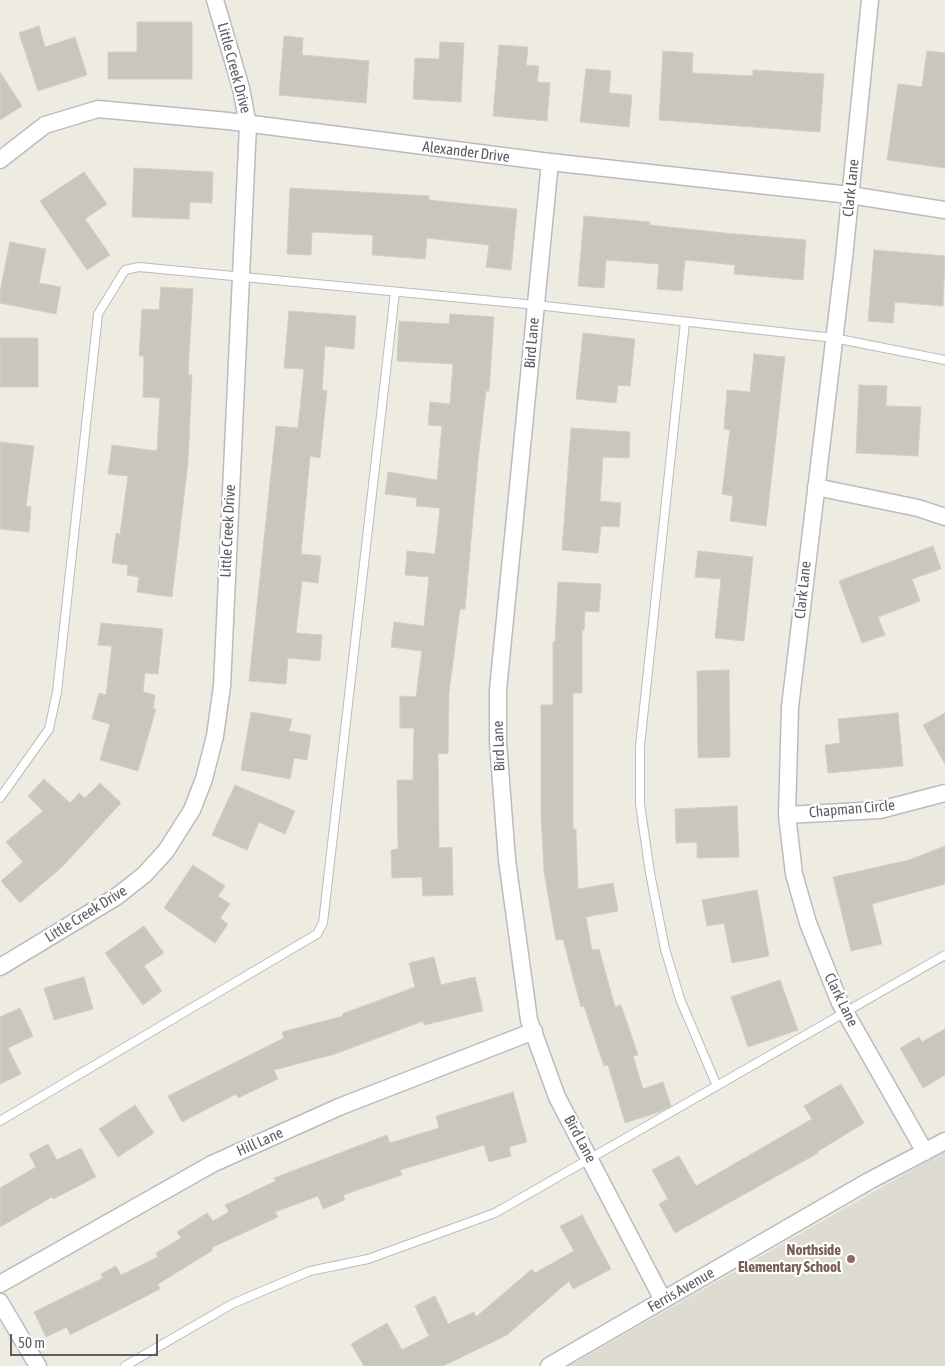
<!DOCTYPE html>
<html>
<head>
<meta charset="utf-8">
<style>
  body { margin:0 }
  #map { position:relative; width:945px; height:1366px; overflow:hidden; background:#eeece1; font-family:"Asap Condensed",sans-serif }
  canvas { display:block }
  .scale { position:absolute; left:10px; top:1334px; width:148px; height:22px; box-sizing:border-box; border:2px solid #5a5d64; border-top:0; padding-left:6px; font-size:15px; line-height:18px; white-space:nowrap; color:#5a5d64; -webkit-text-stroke:4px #fff; paint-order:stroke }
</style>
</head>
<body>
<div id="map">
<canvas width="945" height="1366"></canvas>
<div class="scale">50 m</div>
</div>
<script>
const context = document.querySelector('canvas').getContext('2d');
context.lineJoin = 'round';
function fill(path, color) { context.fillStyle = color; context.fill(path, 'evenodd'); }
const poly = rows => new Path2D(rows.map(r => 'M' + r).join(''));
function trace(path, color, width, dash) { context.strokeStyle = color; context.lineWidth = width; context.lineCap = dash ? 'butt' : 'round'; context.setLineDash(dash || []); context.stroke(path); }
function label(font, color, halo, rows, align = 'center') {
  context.font = font + ' "Asap Condensed",sans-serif'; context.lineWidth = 4.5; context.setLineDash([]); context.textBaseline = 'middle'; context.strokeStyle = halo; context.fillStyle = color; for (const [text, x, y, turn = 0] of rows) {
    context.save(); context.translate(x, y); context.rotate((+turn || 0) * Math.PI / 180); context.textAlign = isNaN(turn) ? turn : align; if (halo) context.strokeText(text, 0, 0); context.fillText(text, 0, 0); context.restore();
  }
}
const education = poly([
  [945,1151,945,1366,569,1366]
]);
const building = poly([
  [137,22,192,22,192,79,108,79,108,52,137,52,137,22],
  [39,26,45,47,75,37,87,75,38,91,19,33,39,26],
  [284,36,303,38,302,55,369,61,366,103,279,95,284,36],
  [440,42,464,43,461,102,413,99,415,58,439,59,440,42],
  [499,45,528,47,526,65,539,66,537,82,550,83,547,121,493,116,499,45],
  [663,51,693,53,692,73,753,76,753,70,824,74,820,132,659,120,663,51],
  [927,51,945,53,945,168,887,160,898,84,922,87,927,51],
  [586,69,611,71,609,93,632,95,629,127,580,122,586,69],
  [0,72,22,106,0,120,0,72],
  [134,168,213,172,212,203,190,202,189,219,132,217,134,168],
  [84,172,107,204,85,219,110,255,87,270,40,201,84,172],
  [290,188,429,196,429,200,517,209,511,270,486,267,489,245,427,238,425,259,372,255,373,235,312,232,311,255,287,254,290,188],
  [584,216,650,222,650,225,724,233,806,240,803,280,734,274,735,265,685,260,682,291,657,289,659,264,606,260,604,288,578,286,584,216],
  [10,242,46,249,39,283,61,287,56,314,0,303,0,292,10,242],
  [874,250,945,256,943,306,895,302,893,323,868,321,874,250],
  [161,287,193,289,188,375,192,375,188,462,172,597,137,592,139,577,127,575,128,565,112,563,116,533,120,534,128,476,108,474,112,445,157,451,160,398,143,397,144,356,139,356,142,309,159,310,161,287],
  [289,311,356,316,354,349,325,346,322,390,327,391,320,458,310,456,301,554,321,556,318,583,302,581,296,633,322,635,320,661,288,658,286,684,249,681,276,426,298,428,304,369,284,368,289,311],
  [450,314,494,317,489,391,486,391,478,460,465,609,460,609,449,692,448,754,438,753,439,848,452,847,453,895,423,896,422,877,392,878,391,850,398,849,397,780,413,780,414,728,400,728,400,696,416,697,422,651,391,647,394,622,424,626,429,577,405,575,407,551,435,554,440,508,416,506,417,498,385,494,388,472,437,480,442,426,428,425,430,402,450,404,453,364,397,361,399,321,449,324,450,314],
  [583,333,635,339,630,386,618,385,616,403,576,399,583,333],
  [0,338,38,338,38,387,0,387,0,338],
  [754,354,785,357,766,526,730,521,733,496,722,494,730,430,724,429,727,390,750,392,754,354],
  [859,385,887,386,886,406,921,407,918,456,856,453,859,385],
  [571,428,630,432,629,458,603,457,600,501,621,503,619,527,601,526,598,553,562,550,571,428],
  [0,442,34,446,26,506,31,507,29,532,0,529,0,442],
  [933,546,941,569,912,579,920,601,878,617,885,635,862,643,839,581,933,546],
  [698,551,753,557,744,641,715,638,721,579,695,577,698,551],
  [558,582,601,584,599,612,585,611,584,630,582,630,582,693,573,693,573,829,576,829,578,889,613,883,618,911,586,917,592,950,599,949,615,1007,621,1005,638,1055,633,1056,643,1089,663,1082,671,1106,659,1112,625,1123,608,1065,604,1066,584,1006,581,1007,563,939,556,940,544,872,541,814,541,705,553,705,553,642,555,642,558,582],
  [101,623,163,629,158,674,145,673,143,692,155,695,153,709,156,709,138,771,100,760,110,724,92,719,99,693,106,695,112,646,98,645,101,623],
  [729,670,730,757,698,758,697,671,729,670],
  [251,712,292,719,289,731,311,735,307,760,294,758,290,779,241,770,251,712],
  [898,713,903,766,828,773,825,745,840,743,838,719,898,713],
  [945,713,945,764,923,725,945,713],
  [44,779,70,803,79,793,85,798,100,783,121,803,62,867,20,903,1,881,23,862,6,842,43,811,28,796,44,779],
  [235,785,295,811,285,834,259,822,247,850,212,835,235,785],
  [737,806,739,857,697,858,697,842,676,843,675,809,737,806],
  [945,846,945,884,872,904,882,944,851,951,833,877,909,860,945,846],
  [193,865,225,886,218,896,230,904,220,918,228,924,215,943,164,908,193,865],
  [757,890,769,956,732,963,724,923,707,926,702,900,757,890],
  [144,926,164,953,144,966,162,991,143,1005,105,953,144,926],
  [434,957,441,985,475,977,483,1011,424,1025,423,1021,335,1054,274,1070,278,1079,238,1098,236,1094,182,1122,168,1096,284,1038,282,1032,343,1016,342,1014,415,987,409,963,434,957],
  [84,977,93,1009,54,1020,44,988,84,977],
  [780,980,798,1030,748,1047,731,997,780,980],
  [20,1008,33,1036,8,1048,21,1074,0,1084,0,1017,20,1008],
  [945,1029,945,1075,923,1088,900,1048,919,1037,922,1042,945,1029],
  [841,1084,864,1123,817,1152,818,1153,675,1233,659,1204,668,1199,652,1170,679,1156,696,1186,812,1119,804,1106,841,1084],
  [513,1092,527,1142,509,1147,511,1156,489,1162,484,1145,400,1170,402,1175,343,1195,345,1200,323,1209,318,1196,275,1212,278,1217,211,1248,213,1250,158,1284,160,1289,70,1335,67,1327,46,1337,34,1312,103,1278,101,1274,116,1266,121,1275,158,1257,156,1253,181,1238,177,1232,207,1213,213,1221,229,1212,225,1205,276,1181,274,1178,387,1135,390,1143,439,1128,436,1116,513,1092],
  [135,1105,154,1133,118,1157,99,1129,135,1105],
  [48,1144,57,1160,81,1148,96,1177,53,1199,52,1197,0,1227,0,1188,36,1167,29,1154,48,1144],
  [582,1215,611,1269,573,1289,569,1281,507,1335,443,1366,364,1366,351,1344,387,1323,402,1350,429,1336,415,1306,435,1296,448,1324,474,1312,476,1317,532,1269,535,1273,574,1251,560,1226,582,1215]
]);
const lane = poly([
  [685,322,640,746,640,804,650,873,665,949,680,999,717,1086],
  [0,798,49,729,57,692,98,314,125,270,139,267,536,305,834,338,945,360],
  [0,1121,317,934,323,923,395,292],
  [125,1366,232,1304,310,1271,368,1259,495,1213,945,955]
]);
const street = poly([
  [870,0,844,258,790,707,787,815,794,874,808,923,840,1003,925,1152],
  [0,160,45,125,98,109,228,121,550,162,850,195,945,210],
  [550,162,498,690,498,742,507,860,529,1020,557,1097,663,1300],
  [816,487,918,508,945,517],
  [787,815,880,810,945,793],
  [0,967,116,897,144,875,166,851,192,810,204,779,215,736,222,686,248,125,241,88,215,0],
  [0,1284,212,1164,339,1107,534,1031],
  [0,1302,38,1366],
  [549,1366,869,1181,945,1141]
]);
const markers = [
  [851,1259,5,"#8d6e63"]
];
const streetNames = [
  ["Little Creek Drive",234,68,75],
  ["Alexander Drive",466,152,7],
  ["Clark Lane",851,188,-84],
  ["Bird Lane",532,343,-85],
  ["Little Creek Drive",228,531,-87],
  ["Clark Lane",803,590,-84],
  ["Bird Lane",499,746,-92],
  ["Chapman Circle",852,809,-5],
  ["Little Creek Drive",86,914,-32],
  ["Clark Lane",841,1000,64],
  ["Bird Lane",580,1139,62],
  ["Hill Lane",260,1142,-24],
  ["Ferris Avenue",681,1290,-30]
];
const educationNames = [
  ["Northside",841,1250],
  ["Elementary School",841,1267]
];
fill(education, '#dedcd0');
fill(building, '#c9c6be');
trace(building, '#d3cfbf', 1);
trace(lane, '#b9bbc2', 10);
trace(street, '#b9bbc2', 19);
trace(lane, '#fff', 8);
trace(street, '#fff', 16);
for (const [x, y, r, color] of markers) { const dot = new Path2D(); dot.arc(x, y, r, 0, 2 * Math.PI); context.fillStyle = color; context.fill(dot); trace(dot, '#fff', 2); }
label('15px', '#5a5d64', '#fff', streetNames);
label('bold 15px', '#785e54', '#fff', educationNames, 'right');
</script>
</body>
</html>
